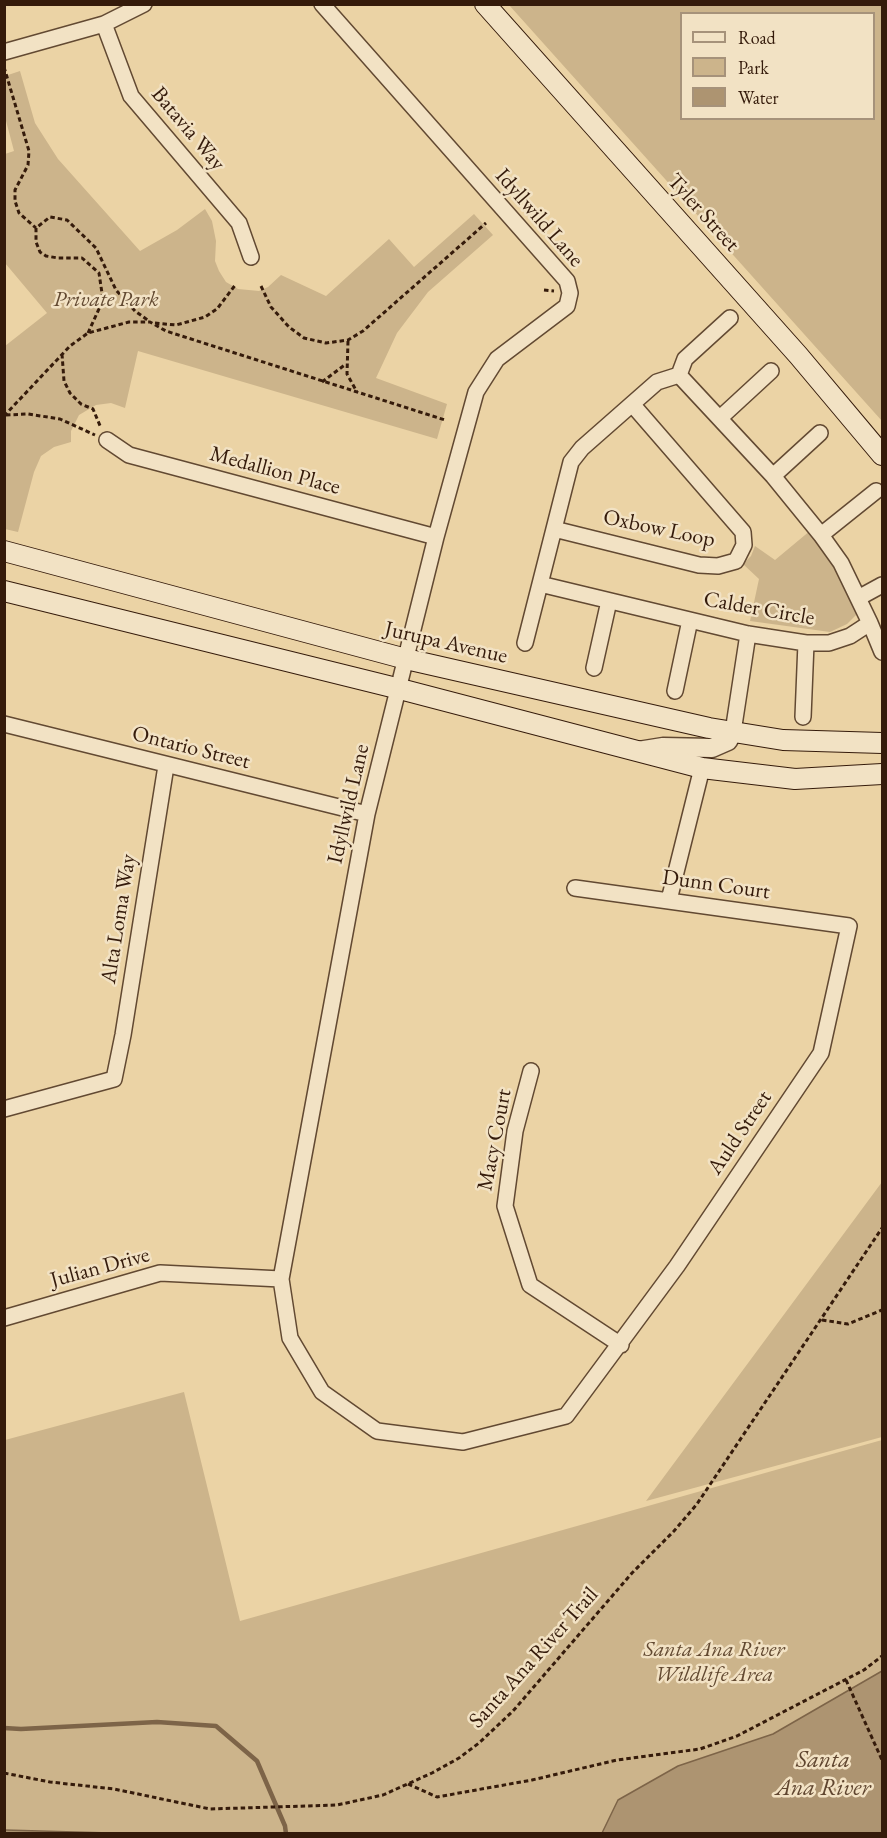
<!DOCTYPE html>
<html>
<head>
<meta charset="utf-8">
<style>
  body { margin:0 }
  #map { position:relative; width:887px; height:1838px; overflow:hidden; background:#ebd3a5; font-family:"EB Garamond",serif }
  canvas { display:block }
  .frame { position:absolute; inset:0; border:6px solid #351b0b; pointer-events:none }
  .legend { position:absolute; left:680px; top:12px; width:195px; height:108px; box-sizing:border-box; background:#f2e2c4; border:2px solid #a6927a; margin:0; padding:8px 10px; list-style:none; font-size:18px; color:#351b0b }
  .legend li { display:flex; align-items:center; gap:12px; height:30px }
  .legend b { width:30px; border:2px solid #a6927a }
</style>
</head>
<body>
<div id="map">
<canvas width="887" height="1838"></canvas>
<div class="frame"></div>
<ul class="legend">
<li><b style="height:8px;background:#f2e2c4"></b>Road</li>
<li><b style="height:16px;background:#ccb48b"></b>Park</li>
<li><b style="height:16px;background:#ad9471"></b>Water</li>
</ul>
</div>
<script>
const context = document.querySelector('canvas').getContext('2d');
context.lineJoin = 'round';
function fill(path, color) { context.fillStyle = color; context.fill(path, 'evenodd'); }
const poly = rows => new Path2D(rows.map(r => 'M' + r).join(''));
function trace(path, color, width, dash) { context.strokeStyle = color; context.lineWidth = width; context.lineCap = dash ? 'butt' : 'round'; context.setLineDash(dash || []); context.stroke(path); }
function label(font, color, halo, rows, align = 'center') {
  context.font = font + ' "EB Garamond",serif'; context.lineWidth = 5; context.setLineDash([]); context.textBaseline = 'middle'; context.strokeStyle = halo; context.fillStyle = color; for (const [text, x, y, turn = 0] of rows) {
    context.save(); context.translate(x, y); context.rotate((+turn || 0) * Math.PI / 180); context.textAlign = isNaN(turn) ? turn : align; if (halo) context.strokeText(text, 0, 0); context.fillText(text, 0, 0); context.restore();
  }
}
const green = poly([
  [509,5,882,5,882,421],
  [682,14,874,14,874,118,682,118],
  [20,71,35,123,58,159,140,251,177,230,205,209,212,221,216,241,215,261,219,271,226,282,238,289,259,291,268,287,281,275,326,296,389,239,414,267,474,214,493,235,428,292,397,333,376,378,447,404,437,439,138,351,125,408,111,403,96,405,79,415,71,431,71,442,54,447,41,456,34,472,18,532,5,529,5,346,47,313,5,263,5,154,14,151,5,117,5,76],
  [811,530,840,578,857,614,847,624,830,632,750,621,759,579,743,564,751,556,755,546,775,560],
  [882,1182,882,1437,646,1501],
  [184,1392,240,1621,882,1440,882,1833,5,1834,5,1440]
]);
const water = poly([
  [882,1671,882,1833,602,1833,618,1800,678,1766,773,1734,882,1671],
  [4,1830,5,1830,110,1833,5,1834,4,1830]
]);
const stream = poly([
  [4,1728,21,1729,157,1722,216,1726,257,1761,285,1826,286,1834]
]);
const path = poly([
  [4,67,29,151,28,165,15,190,15,201,19,213,36,228],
  [261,286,271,307,289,327,304,338,326,343,348,340,363,331,486,223],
  [544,290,554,291],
  [155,323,176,325,205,317,217,309,236,284],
  [88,333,103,300,99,273,82,258,58,258,46,256,40,252,36,242,36,228,50,217,67,220,96,248,116,290,135,311,149,321],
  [348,341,347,374,357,392],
  [62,354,64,381,70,393,81,404,93,409,101,428],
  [322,382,346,364],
  [6,415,28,414,60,419,95,435],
  [4,416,70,346,88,333,129,322,150,322,166,331,445,420],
  [822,1320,848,1324,882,1310],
  [846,1680,882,1760],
  [4,1773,50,1782,114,1789,210,1809,337,1805,383,1795,432,1773,459,1758,479,1743,513,1711,632,1573,674,1531,697,1504,882,1228],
  [408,1784,437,1797,532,1780,617,1760,700,1749,737,1736,864,1670,882,1656]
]);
const minor = poly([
  [322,4,567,281,570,293,567,306,497,359,476,392,436,537,367,814,281,1279,290,1338,322,1392,377,1431,463,1442,566,1416,677,1266,821,1053,849,926,575,888],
  [104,24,131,96,239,223,251,257],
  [4,52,104,24,144,4],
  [679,375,685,359,730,318],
  [720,418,771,371],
  [107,440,129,455,436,537],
  [773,476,820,433],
  [554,529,699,565,718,566,736,561,744,545,743,532,632,404],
  [821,535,876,491],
  [540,584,748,634,806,643,829,643,850,636,870,623,841,563,821,535,773,476,679,375],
  [860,597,882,585],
  [870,623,882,652],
  [525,643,571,462,582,448,657,382,679,375],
  [594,668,609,601],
  [675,691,690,620],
  [803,717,806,643],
  [4,724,367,814],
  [733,732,748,634],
  [669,900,702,768],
  [531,1071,515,1131,505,1206,530,1285,621,1345],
  [4,1109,114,1079,123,1035,166,766],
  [4,1318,160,1273,281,1279]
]);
const tertiary = poly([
  [638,751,663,747,712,748,728,741,733,732]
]);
const secondary = poly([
  [485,4,798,355,882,455],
  [4,551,406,659,709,728,783,740,882,743],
  [4,591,400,689,702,768,795,779,882,774]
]);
const streetNames = [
  ["Batavia Way",188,129,50],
  ["Tyler Street",703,213,48],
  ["Idyllwild Lane",539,218,49],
  ["Medallion Place",275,471,15],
  ["Oxbow Loop",659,529,12],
  ["Calder Circle",759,609,10],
  ["Jurupa Avenue",446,643,13],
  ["Ontario Street",191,748,14],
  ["Idyllwild Lane",349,804,-77],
  ["Dunn Court",716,885,8],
  ["Alta Loma Way",119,919,-81],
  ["Auld Street",740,1133,-56],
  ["Macy Court",495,1140,-79],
  ["Julian Drive",100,1268,-15],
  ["Santa Ana River Trail",534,1658,-48]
];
const parkNames = [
  ["Private Park",106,300],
  ["Santa Ana River",714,1650],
  ["Wildlife Area",714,1675]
];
const waterNames = [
  ["Santa",823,1760],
  ["Ana River",823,1788]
];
fill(green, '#ccb48b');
fill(water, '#ad9471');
trace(water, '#7d6448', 1.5);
trace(stream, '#7d6448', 4.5);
trace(minor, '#624932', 18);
trace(tertiary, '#624932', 21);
trace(secondary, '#351b0b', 22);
trace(path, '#351b0b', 3, [4.5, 3]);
trace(minor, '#f2e2c4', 15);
trace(tertiary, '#f2e2c4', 18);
trace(secondary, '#f2e2c4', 20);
label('22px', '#351b0b', '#f2e2c4', streetNames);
label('italic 22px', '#624931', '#f2e2c4', parkNames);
label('italic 24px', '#5f452f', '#f2e2c4', waterNames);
</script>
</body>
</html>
